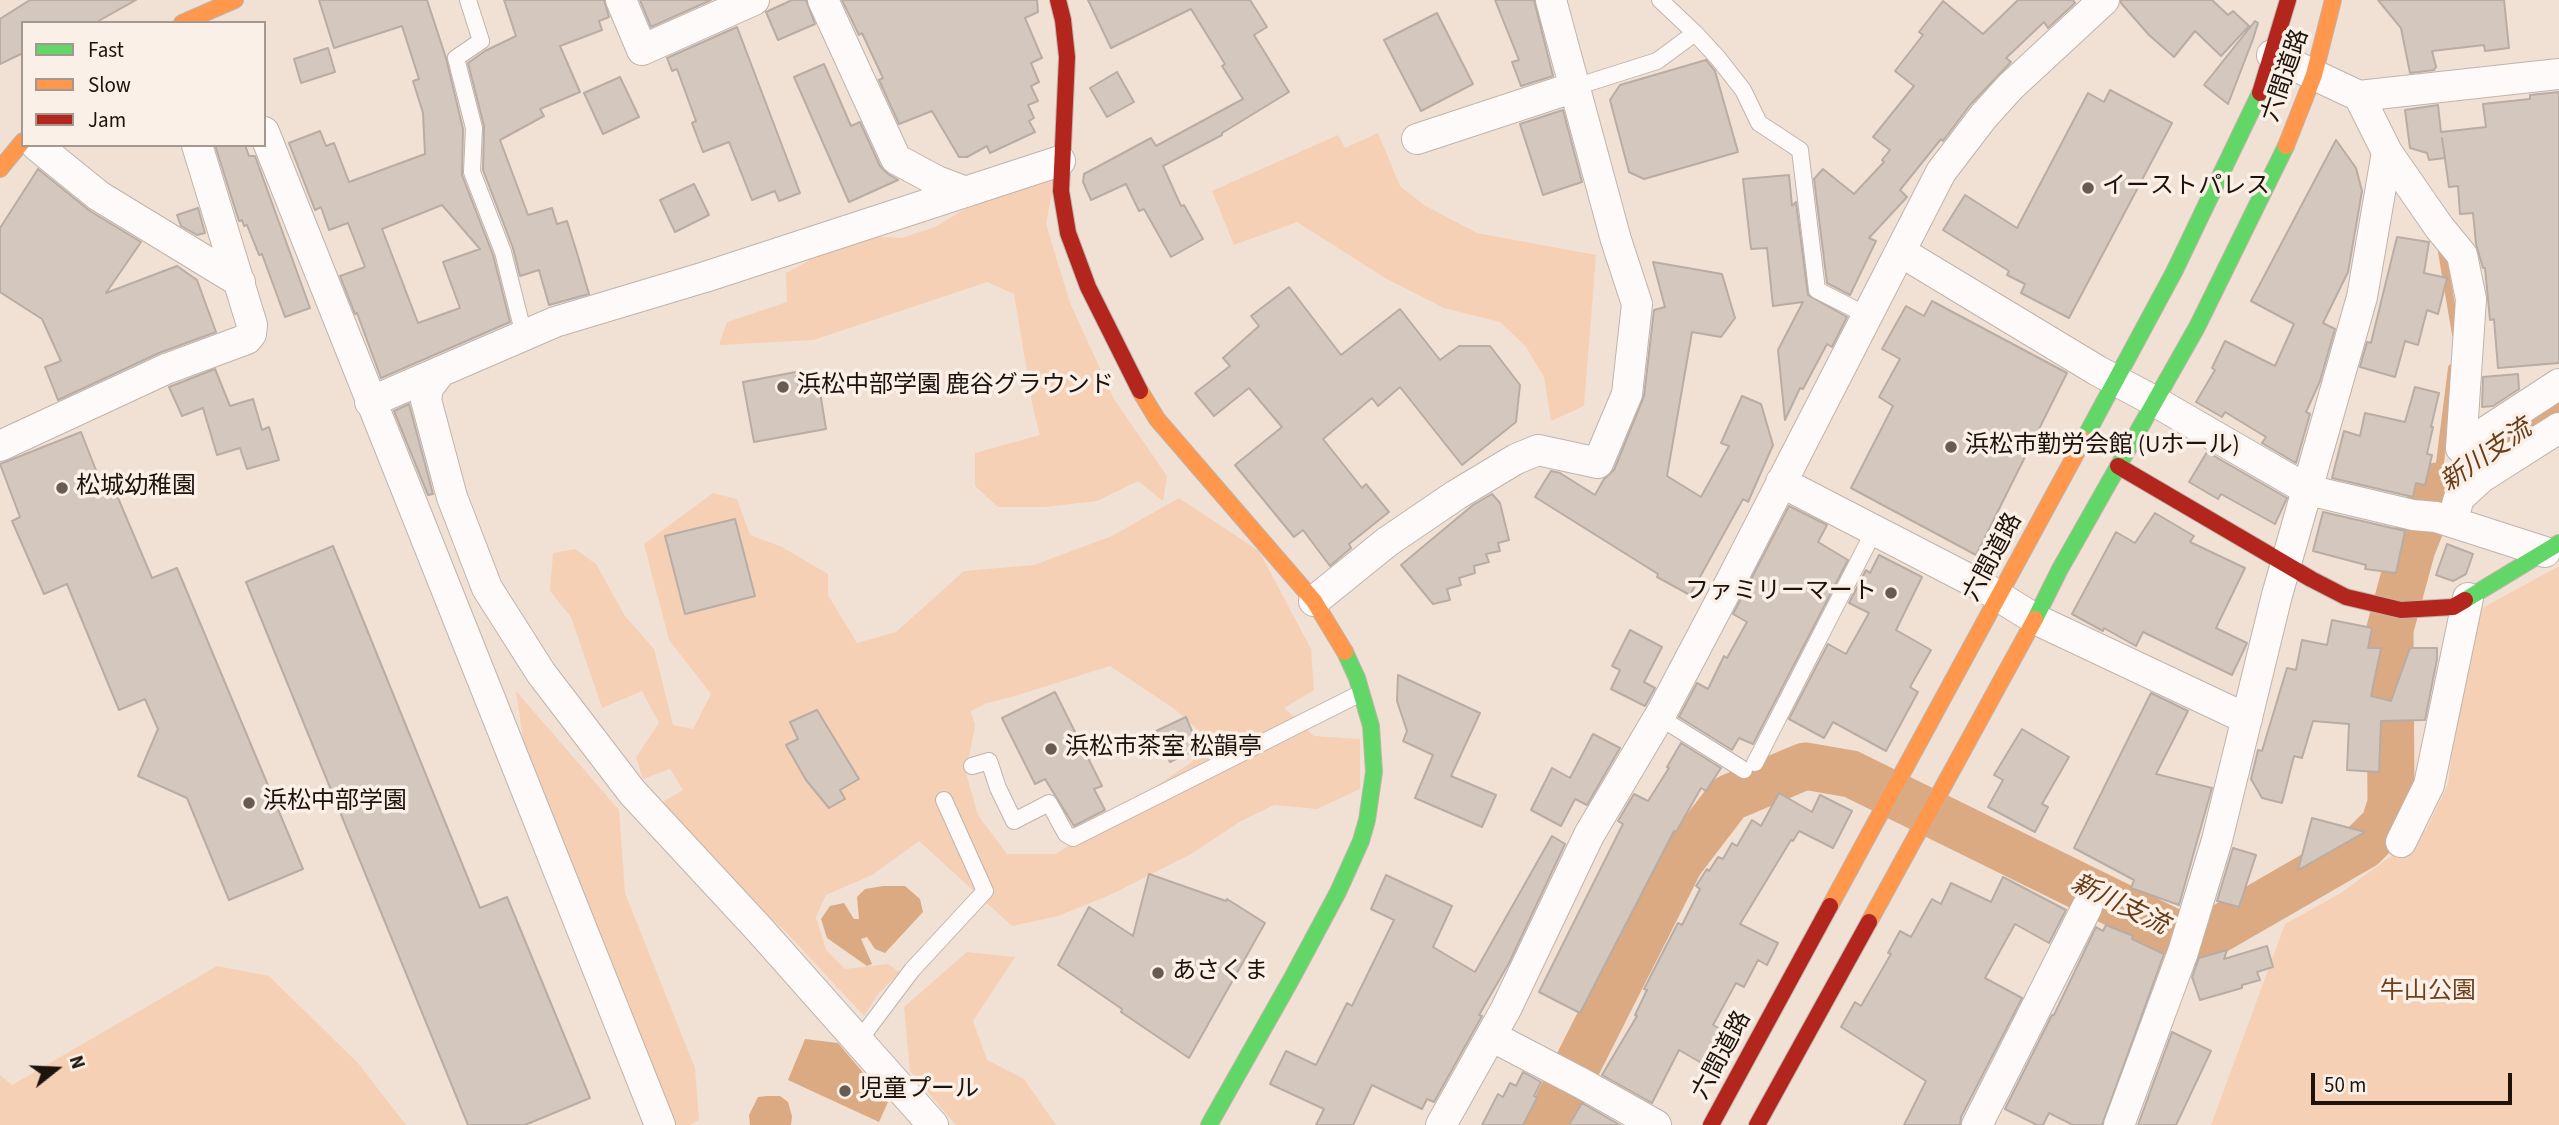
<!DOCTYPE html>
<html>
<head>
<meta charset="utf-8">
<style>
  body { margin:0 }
  #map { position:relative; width:2559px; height:1125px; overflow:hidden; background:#f1e1d5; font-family:"Source Sans 3",sans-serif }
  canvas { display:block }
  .legend { position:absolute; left:21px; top:21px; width:245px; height:126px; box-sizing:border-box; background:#fbf0e7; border:2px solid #a2988f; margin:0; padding:9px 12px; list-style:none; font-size:21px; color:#1d130c }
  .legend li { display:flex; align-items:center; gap:14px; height:35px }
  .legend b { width:35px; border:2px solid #a2988f }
  .north { position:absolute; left:21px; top:1034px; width:70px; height:70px; -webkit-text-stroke:5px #fbf0e7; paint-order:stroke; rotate:72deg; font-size:19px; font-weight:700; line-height:28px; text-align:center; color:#1d130c }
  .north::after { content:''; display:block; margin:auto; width:24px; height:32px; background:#1d130c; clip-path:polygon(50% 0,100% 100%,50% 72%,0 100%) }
  .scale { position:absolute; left:2311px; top:1073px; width:201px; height:32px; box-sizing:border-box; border:4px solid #1d130c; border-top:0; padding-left:9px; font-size:21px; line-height:24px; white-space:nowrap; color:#1d130c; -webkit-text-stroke:5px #fbf0e7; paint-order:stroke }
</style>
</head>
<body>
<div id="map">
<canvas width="2559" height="1125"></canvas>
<ul class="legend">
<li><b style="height:9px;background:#63d668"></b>Fast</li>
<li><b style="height:9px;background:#ff974d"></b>Slow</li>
<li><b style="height:9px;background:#b3261e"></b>Jam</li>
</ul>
<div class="north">N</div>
<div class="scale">50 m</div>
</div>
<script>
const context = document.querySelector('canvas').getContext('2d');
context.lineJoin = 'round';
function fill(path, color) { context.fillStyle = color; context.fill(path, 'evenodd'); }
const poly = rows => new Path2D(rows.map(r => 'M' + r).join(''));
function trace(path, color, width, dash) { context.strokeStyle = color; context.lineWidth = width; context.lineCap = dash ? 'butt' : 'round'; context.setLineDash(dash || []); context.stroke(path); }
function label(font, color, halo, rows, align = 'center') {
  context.font = font + ' "Source Sans 3","Noto Sans JP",sans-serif'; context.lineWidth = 7; context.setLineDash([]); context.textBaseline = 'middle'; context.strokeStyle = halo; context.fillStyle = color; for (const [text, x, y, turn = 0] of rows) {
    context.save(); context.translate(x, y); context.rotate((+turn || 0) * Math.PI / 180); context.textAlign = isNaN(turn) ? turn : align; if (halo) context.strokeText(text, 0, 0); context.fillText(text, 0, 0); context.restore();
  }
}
const green = poly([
  [1378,133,1400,186,1424,205,1477,233,1596,255,1584,406,1551,421,1544,377,1526,347,1500,322,1444,308,1385,278,1297,222,1234,245,1212,191,1338,135,1345,148],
  [1054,181,1046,224,1070,303,1114,399,1167,476,1163,501,1138,481,1097,501,1045,507,998,507,975,486,975,453,1040,435,1033,408,1014,294,987,282,813,340,719,345,727,322,787,302,786,273,856,235,902,238,935,227,1004,186],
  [713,493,737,499,750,535,782,547,828,574,828,595,857,643,896,632,964,571,1034,565,1112,536,1179,498,1259,551,1311,649,1314,690,1284,708,1314,736,1360,739,1360,789,1317,809,1274,805,1241,821,1191,854,1110,895,1058,916,1012,926,919,841,872,875,826,895,816,917,826,950,845,969,888,964,900,972,879,993,864,1016,785,931,707,860,685,825,657,814,656,806,683,790,670,769,643,779,636,757,659,723,642,691,602,708,571,617,550,591,553,553,575,549,596,564,625,616,654,649,673,725,693,729,711,694,669,640,644,544],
  [1110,666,1173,708,1204,735,1192,762,1056,854,1007,854,978,815,966,773,975,725,971,711,987,703,1015,696],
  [2559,566,2559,1125,2211,1125,2285,924,2341,893,2426,830,2448,784,2468,616],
  [516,691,619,810,625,893,695,1068,699,1120,690,1125,670,1125,526,759],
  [967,952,1015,957,973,1021,987,1060,1024,1079,1056,1125,956,1125,910,1071,904,1007],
  [217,966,269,976,358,1063,406,1125,0,1125,0,1075,12,1085]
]);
const water = poly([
  [883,886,905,886,920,899,923,912,885,953,875,949,867,937,861,939,872,964,867,966,827,938,821,919,830,906,844,903,854,919,859,919,857,897,865,889],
  [805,1039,838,1043,888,1102,879,1122,788,1080],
  [766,1096,780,1096,788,1102,792,1116,791,1125,750,1125,749,1115,758,1097]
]);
const stream = poly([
  [2441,246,2456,334],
  [2437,486,2452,368],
  [2437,486,2559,407]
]);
const river = poly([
  [1547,1125,1680,862,1729,798,1805,766,1851,774,2195,943,2363,846,2384,825,2391,804,2390,629,2412,548,2437,486]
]);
const building = poly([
  [30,0,136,0,95,23,23,23,23,53,0,64,0,19,30,0],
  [319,0,427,0,446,58,463,129,462,175,493,255,510,322,381,378,357,313,355,314,340,276,365,267,348,223,329,230,321,207,315,210,289,143,320,131,326,146,334,143,349,182,425,154,423,113,413,81,419,79,402,26,334,48,319,0],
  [442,205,480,249,443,262,460,308,418,323,382,229,442,205],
  [504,0,604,0,609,17,599,21,602,30,560,46,580,92,540,109,544,116,500,140,528,215,552,208,557,224,567,221,577,253,589,294,549,305,539,270,520,276,513,248,483,170,484,126,468,63,485,51,516,36,504,0],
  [640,0,711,0,651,27,640,0],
  [792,0,806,0,815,24,778,40,766,12,792,0],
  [842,0,1037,0,1038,12,1025,18,1042,58,1031,63,1039,82,1031,86,1038,101,1028,105,1034,118,1029,121,1035,132,990,153,987,146,967,157,959,157,932,111,899,124,879,80,883,78,862,33,859,35,842,0],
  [1088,0,1250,0,1267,27,1254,35,1289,92,1222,133,1222,135,1163,166,1181,206,1184,205,1203,239,1171,257,1144,209,1139,211,1126,184,1091,200,1083,182,1084,174,1151,138,1156,146,1243,99,1222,66,1225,64,1191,9,1111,48,1088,0],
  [1495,0,1534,0,1553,76,1521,86,1512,62,1519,60,1495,0],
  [2018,0,2073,0,2075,3,2048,28,2044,22,2006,58,2011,62,1970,105,1943,141,1941,139,1900,190,1907,197,1869,238,1876,241,1850,295,1827,283,1814,179,1823,169,1854,194,1884,162,1882,160,1890,150,1873,137,1914,86,1895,71,1923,35,1919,32,1943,1,1983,34,2018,0],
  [2121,0,2212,0,2228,15,2233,11,2249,26,2221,56,2195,31,2174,57,2149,35,2121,3,2121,0],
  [2378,0,2504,0,2509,48,2485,51,2484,45,2432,51,2436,67,2434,70,2410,73,2401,28,2378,0],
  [1437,13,1473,84,1421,111,1384,40,1437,13],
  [2255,21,2258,23,2253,39,2228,104,2204,85,2255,21],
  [737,27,800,193,779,201,775,191,752,200,729,142,703,152,692,123,696,121,677,69,672,71,667,58,737,27],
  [328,48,335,72,301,83,294,59,328,48],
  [1706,60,1715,71,1738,152,1644,179,1629,172,1610,100,1620,85,1706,60],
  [824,64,851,126,860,122,880,166,888,174,898,180,849,202,794,77,824,64],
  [1117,72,1134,102,1107,117,1090,88,1117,72],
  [620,77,639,117,603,134,584,93,620,77],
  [2110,90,2172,123,2069,318,2021,293,2025,284,2007,275,2009,271,1943,230,1965,195,2017,228,2088,93,2104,102,2110,90],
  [2559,92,2559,363,2498,368,2494,319,2490,320,2485,268,2483,268,2476,244,2473,213,2460,214,2458,186,2449,187,2442,138,2445,158,2429,160,2427,153,2410,148,2405,110,2438,105,2441,132,2486,127,2483,104,2530,99,2530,95,2559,92],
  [1563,110,1582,182,1543,195,1520,124,1563,110],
  [2336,140,2356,168,2362,191,2348,272,2323,323,2335,329,2320,381,2306,412,2310,414,2296,463,2262,443,2266,437,2225,412,2222,417,2196,402,2215,370,2212,368,2225,341,2275,366,2294,324,2251,301,2336,140],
  [215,145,245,145,249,156,255,156,310,308,285,317,262,254,259,255,247,225,244,226,242,220,239,221,215,145],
  [38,169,90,211,141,242,106,293,177,266,197,280,216,332,159,353,58,400,45,367,61,361,42,319,0,292,0,228,38,169],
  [1789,175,1792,206,1796,202,1808,295,1847,317,1832,347,1827,344,1803,389,1800,388,1785,420,1778,350,1803,302,1773,306,1767,248,1751,249,1743,179,1789,175],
  [694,184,709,215,675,232,660,200,694,184],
  [198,208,205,233,197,235,181,226,177,215,198,208],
  [2397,237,2429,242,2424,273,2447,278,2438,314,2427,310,2418,345,2405,341,2395,377,2360,367,2367,342,2371,343,2397,237],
  [1653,262,1722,274,1735,318,1721,337,1692,332,1667,476,1701,497,1729,446,1721,443,1742,396,1761,404,1773,445,1748,502,1743,499,1690,595,1657,577,1658,574,1535,497,1551,471,1560,473,1595,495,1604,479,1614,470,1644,396,1654,310,1665,307,1653,262],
  [1289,287,1341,355,1400,309,1440,360,1459,346,1490,346,1520,385,1516,422,1462,465,1400,387,1378,406,1372,398,1323,439,1362,488,1366,484,1389,512,1349,544,1351,548,1330,566,1303,530,1294,537,1235,465,1282,427,1249,388,1214,416,1195,393,1230,366,1223,358,1259,326,1251,316,1289,287],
  [1932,301,2067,373,1976,555,1851,488,1893,406,1879,397,1900,359,1882,349,1906,306,1924,316,1932,301],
  [215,369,230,406,253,399,262,430,269,427,279,460,247,469,240,448,217,455,203,408,182,416,169,387,215,369],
  [796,372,799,390,819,386,826,429,754,442,743,382,796,372],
  [2518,374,2519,389,2493,406,2482,407,2483,377,2518,374],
  [2415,387,2439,393,2431,427,2433,427,2427,454,2432,455,2425,485,2416,483,2413,497,2332,478,2344,431,2360,436,2365,413,2405,422,2415,387],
  [409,404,433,494,428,495,394,411,409,404],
  [81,432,101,483,110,479,152,578,177,568,303,869,229,900,187,798,138,776,158,729,145,699,119,710,67,584,44,594,12,521,20,517,0,464,81,432],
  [2207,452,2287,498,2275,524,2221,494,2218,499,2189,482,2207,452],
  [1492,494,1500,503,1509,540,1498,543,1500,551,1486,554,1489,562,1474,566,1475,573,1459,578,1461,585,1447,589,1450,600,1433,604,1401,565,1473,505,1492,494],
  [1789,506,1827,525,1818,542,1848,560,1753,744,1739,738,1732,750,1679,717,1697,683,1708,689,1724,656,1727,658,1747,622,1733,614,1789,506],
  [2323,512,2405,531,2396,573,2365,569,2366,565,2313,551,2323,512],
  [2155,513,2194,536,2190,542,2245,568,2216,628,2247,643,2232,675,2143,632,2136,646,2104,628,2103,631,2072,614,2116,532,2135,543,2155,513],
  [735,519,755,596,685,614,665,536,735,519],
  [2447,544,2473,554,2466,574,2453,581,2436,575,2447,544],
  [333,546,480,908,507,897,590,1098,525,1125,468,1125,246,582,333,546],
  [1879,555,1922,577,1896,630,1931,650,1910,687,1918,692,1886,751,1833,722,1824,738,1789,719,1828,644,1846,654,1869,613,1849,603,1866,570,1870,573,1879,555],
  [2332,620,2372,628,2368,648,2381,648,2371,696,2391,701,2410,648,2437,648,2437,659,2425,720,2381,721,2379,772,2347,770,2349,724,2313,721,2302,758,2294,756,2282,803,2262,798,2251,779,2258,750,2262,751,2287,668,2296,670,2302,640,2327,645,2332,620],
  [1630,630,1662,647,1644,682,1655,688,1645,706,1611,689,1620,670,1612,666,1630,630],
  [1398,675,1480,713,1451,776,1496,795,1482,827,1415,798,1433,755,1403,741,1407,731,1397,701,1398,675],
  [1055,692,1102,786,1094,789,1105,810,1074,826,1045,779,1035,784,1002,718,1055,692],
  [2151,693,2188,711,2156,774,2212,788,2179,905,2131,888,2134,880,2074,848,2151,693],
  [817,710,859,779,840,790,845,799,829,808,806,780,786,745,798,739,790,722,817,710],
  [1186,717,1199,748,1170,762,1156,731,1186,717],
  [2022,729,2069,757,2042,804,2048,807,2035,832,1988,807,2003,780,1994,775,2022,729],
  [1593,734,1620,748,1587,805,1575,799,1561,826,1531,810,1552,768,1570,778,1593,734],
  [1681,743,1721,768,1706,791,1701,788,1676,832,1674,831,1580,1013,1539,992,1623,824,1618,821,1634,794,1648,801,1669,768,1667,767,1681,743],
  [1779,793,1812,812,1820,795,1852,811,1833,848,1799,831,1793,841,1791,840,1740,924,1778,943,1767,965,1758,960,1744,987,1736,983,1713,1025,1731,1035,1712,1069,1679,1050,1652,1103,1602,1075,1637,1016,1635,1015,1647,990,1644,989,1664,950,1678,923,1682,925,1700,889,1696,886,1707,869,1709,871,1718,857,1723,859,1732,843,1737,846,1752,820,1761,826,1779,793],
  [2312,818,2365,832,2298,870,2312,818],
  [1552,836,1565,844,1509,963,1479,1015,1482,1016,1434,1102,1427,1099,1422,1109,1372,1085,1353,1125,1316,1125,1324,1109,1270,1084,1286,1051,1316,1065,1347,1003,1352,1006,1394,920,1371,909,1386,875,1452,906,1433,947,1475,972,1552,836],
  [2233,848,2256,855,2239,907,2217,901,2233,848],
  [1149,874,1226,901,1227,899,1265,923,1189,1058,1121,1012,1122,1009,1058,965,1089,907,1133,936,1149,874],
  [2003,877,2066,910,2049,943,2015,924,1985,978,2022,998,1961,1117,1960,1125,1904,1125,1926,1081,1841,1027,1855,1002,1861,1006,1891,954,1888,953,1900,931,1911,937,1932,899,1941,904,1951,883,1991,902,2003,877],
  [2106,925,2133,936,2132,939,2164,954,2102,1125,2073,1125,2049,1113,2043,1125,2037,1125,2005,1109,2052,1015,2054,1015,2096,927,2103,931,2106,925],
  [2267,946,2273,967,2257,972,2260,980,2242,985,2242,988,2200,1000,2192,977,2199,958,2227,950,2224,959,2267,946],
  [2172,1032,2211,1051,2176,1125,2138,1125,2172,1032],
  [1523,1072,1541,1082,1534,1096,1537,1098,1523,1125,1482,1125,1498,1094,1503,1097,1510,1083,1516,1086,1523,1072],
  [1582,1103,1620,1125,1569,1125,1582,1103]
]);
const lane = poly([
  [468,0,481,41,456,58,474,128,472,172,503,252,524,335],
  [1660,0,1695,33],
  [1575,87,1657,61,1695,33,1718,58,1743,90,1759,123,1800,150,1817,290,1868,316],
  [1659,717,1744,770],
  [1755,763,1874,531],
  [972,766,989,761,998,788,1014,821,1049,803,1066,834,1073,838,1361,693],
  [861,1044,863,1035,912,970,985,891,944,800]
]);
const street = poly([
  [621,0,642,50,754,0],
  [823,0,896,159,937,181,966,192],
  [2272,55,2359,96,2559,74],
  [264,132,660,1125],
  [1417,139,1575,87],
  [36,145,99,196,240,282],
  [2387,152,2439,227,2462,255,2471,299,2461,448,2559,384],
  [1901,252,2098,371,2156,402,2308,490,2413,515,2436,517,2545,552],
  [441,371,428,388,426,400,452,497,487,588,541,673,632,792,759,929,933,1125],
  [370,402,555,322,705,277,1060,161],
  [0,446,166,369,247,339,251,334,252,325,197,145],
  [1781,482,1982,586,2035,619,2247,719],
  [2452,522,2459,498,2482,477,2559,428],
  [1314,601,1387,542,1456,495,1516,459,1538,450,1598,463,1627,394,1637,304,1616,240,1551,0],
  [2401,842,2429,785,2468,598],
  [1491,1036,1583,1084,1656,1125],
  [1441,1125,1506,1009,1589,835,1662,712,1730,583,1941,172,1983,117,2010,87,2104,0],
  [1977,1125,2087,907],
  [2119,1125,2183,952,2217,840,2277,595,2362,297,2387,152,2359,96]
]);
const fast = poly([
  [2084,439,2174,272,2260,93],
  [2465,600,2559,543],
  [2035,619,2060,569,2197,327,2286,146],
  [1209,1125,1292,978,1338,892,1361,841,1367,820,1374,772,1371,726,1357,678,1345,652]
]);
const slow = poly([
  [182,23,235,0],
  [2286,146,2314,75,2333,0],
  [0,169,23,141],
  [1140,391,1157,419,1314,601,1345,652],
  [1830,906,2084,439],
  [1869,922,2035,619]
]);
const jam = poly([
  [1058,0,1063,20,1067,57,1061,191,1068,233,1088,287,1140,391],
  [2260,93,2288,0],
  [2118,466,2311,579,2346,597,2401,610,2453,607,2465,600],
  [1711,1125,1830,906],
  [1757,1125,1869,922]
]);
const markers = [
  [2088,188,7,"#675b52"],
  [783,387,7,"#675b52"],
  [1951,447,7,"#675b52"],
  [62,488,7,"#675b52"],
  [1891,593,7,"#675b52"],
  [1051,749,7,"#675b52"],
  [249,803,7,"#675b52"],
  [1158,973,7,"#675b52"],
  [845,1091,7,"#675b52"]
];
const streetNames = [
  ["六間道路",2287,76,-71],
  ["六間道路",1994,558,-62],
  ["六間道路",1723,1056,-62]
];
const poiNames = [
  ["イーストパレス",2102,188],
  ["浜松中部学園 鹿谷グラウンド",797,387],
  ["浜松市勤労会館 (Uホール)",1965,447],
  ["松城幼稚園",76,488],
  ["ファミリーマート",1877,593,"right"],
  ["浜松市茶室 松韻亭",1065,749],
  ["浜松中部学園",263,803],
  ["あさくま",1172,973],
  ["児童プール",859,1091]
];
const parkNames = [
  ["牛山公園",2428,993]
];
const waterNames = [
  ["新川支流",2487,457,-35],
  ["新川支流",2119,906,26]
];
fill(green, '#f5d0b5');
fill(water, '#dba982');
trace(stream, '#dba982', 8);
trace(river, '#dba982', 47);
fill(building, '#d4c8be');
trace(building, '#b8aca4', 2);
trace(lane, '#c0b4ab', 18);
trace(street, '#c0b4ab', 32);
trace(fast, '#c0b4ab', 18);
trace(slow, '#c0b4ab', 18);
trace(jam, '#c0b4ab', 18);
trace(lane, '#fdfaf9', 16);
trace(street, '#fdfaf9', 30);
trace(fast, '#63d668', 16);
trace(slow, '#ff974d', 16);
trace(jam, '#b3261e', 16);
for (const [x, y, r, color] of markers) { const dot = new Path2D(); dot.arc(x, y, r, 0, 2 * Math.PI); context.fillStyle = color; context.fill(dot); trace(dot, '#fbf0e7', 2.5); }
label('24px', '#1d130c', '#fbf0e7', streetNames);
label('24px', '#1d130c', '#fbf0e7', poiNames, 'left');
label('24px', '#6c411c', '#fbf0e7', parkNames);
label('italic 26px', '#693d18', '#fbf0e7', waterNames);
</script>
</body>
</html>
